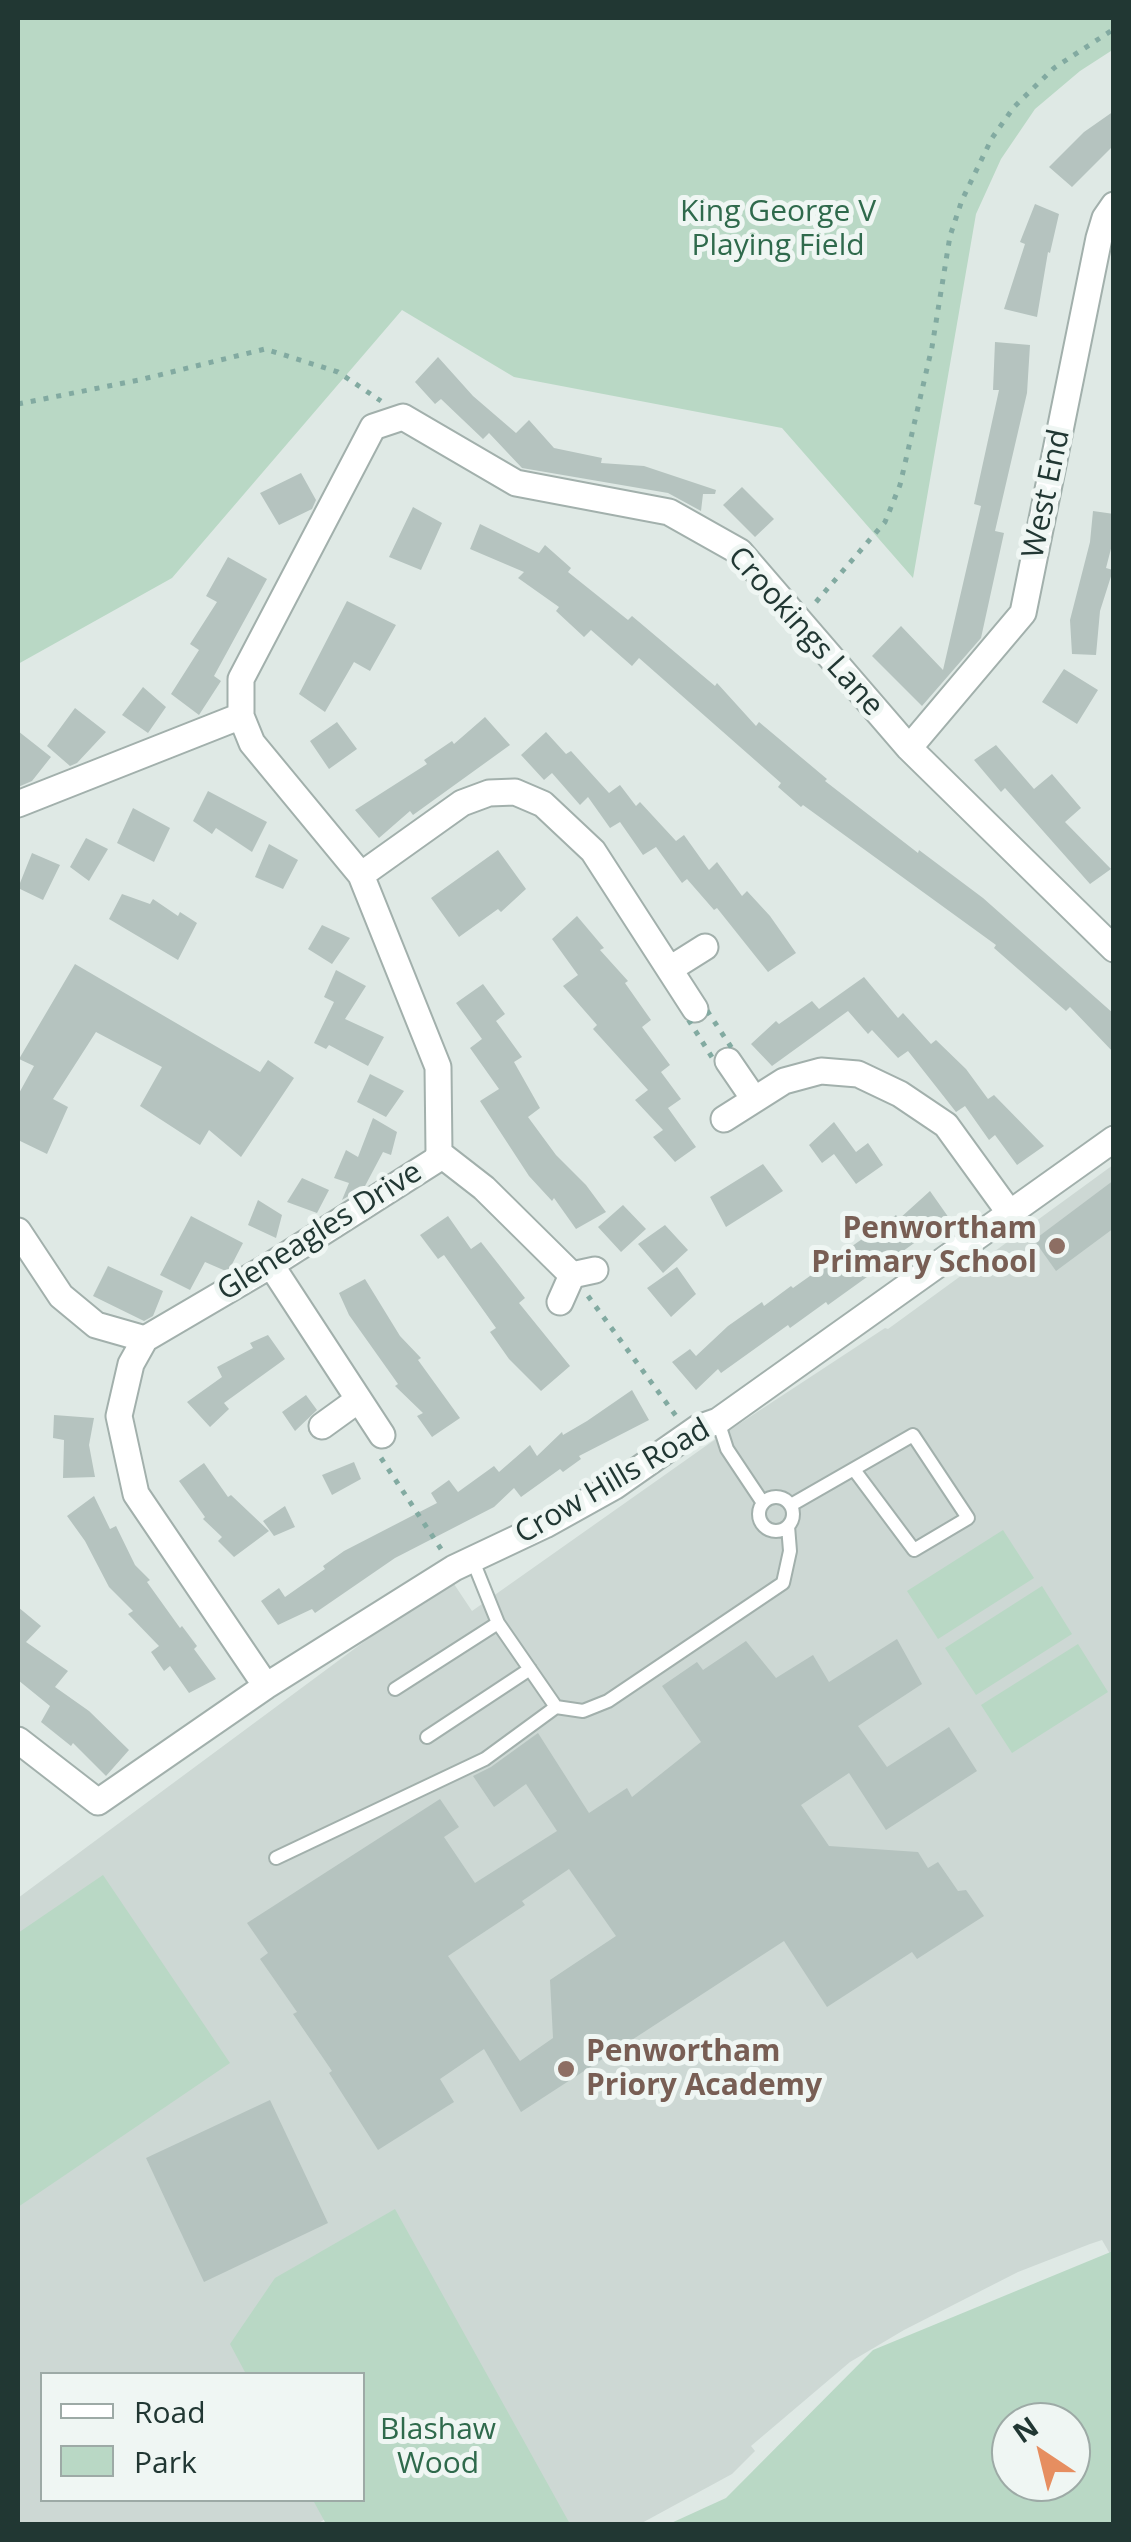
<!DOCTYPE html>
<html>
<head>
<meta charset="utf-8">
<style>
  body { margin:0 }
  #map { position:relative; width:1131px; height:2542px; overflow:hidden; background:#dfe9e5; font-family:"Open Sans",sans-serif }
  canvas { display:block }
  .frame { position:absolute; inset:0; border:20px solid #213733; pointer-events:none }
  .legend { position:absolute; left:40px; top:2372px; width:325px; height:130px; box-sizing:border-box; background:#eff6f3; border:2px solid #9daaa6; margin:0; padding:12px 18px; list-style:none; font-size:30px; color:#213733 }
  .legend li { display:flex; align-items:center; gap:20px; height:50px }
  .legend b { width:50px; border:2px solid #9daaa6 }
  .north { position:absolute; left:991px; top:2402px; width:100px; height:100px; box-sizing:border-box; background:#eff6f3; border:2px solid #9daaa6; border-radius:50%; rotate:325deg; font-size:28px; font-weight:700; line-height:40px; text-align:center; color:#213733 }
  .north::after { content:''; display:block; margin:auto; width:35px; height:45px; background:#e68e60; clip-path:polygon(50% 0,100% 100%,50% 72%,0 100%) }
</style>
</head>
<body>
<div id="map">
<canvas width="1131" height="2542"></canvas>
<div class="frame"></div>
<ul class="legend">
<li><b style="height:12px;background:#fff"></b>Road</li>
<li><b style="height:28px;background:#b9d8c5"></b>Park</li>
</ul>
<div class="north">N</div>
</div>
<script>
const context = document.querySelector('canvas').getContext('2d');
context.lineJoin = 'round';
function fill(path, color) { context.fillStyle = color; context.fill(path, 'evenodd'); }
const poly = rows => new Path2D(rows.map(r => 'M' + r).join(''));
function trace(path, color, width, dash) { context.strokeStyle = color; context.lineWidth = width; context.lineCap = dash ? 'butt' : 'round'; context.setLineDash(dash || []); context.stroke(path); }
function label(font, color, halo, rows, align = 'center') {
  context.font = font + ' "Open Sans",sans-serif'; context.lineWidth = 10; context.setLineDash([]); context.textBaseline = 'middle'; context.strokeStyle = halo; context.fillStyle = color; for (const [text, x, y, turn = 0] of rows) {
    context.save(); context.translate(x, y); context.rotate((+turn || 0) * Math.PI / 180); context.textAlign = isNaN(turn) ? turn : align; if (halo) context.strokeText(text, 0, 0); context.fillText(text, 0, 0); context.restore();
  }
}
const built = poly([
  [1113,1165,1113,2259,1102,2240,1090,2244,1018,2272,904,2330,850,2362,751,2446,755,2451,732,2474,640,2524,542,2524,362,2374,42,2374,42,2500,357,2500,317,2524,18,2524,18,1898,450,1578,472,1611,710,1443,885,1328,888,1329]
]);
const green = poly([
  [18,18,1113,18,1114,49,1080,71,1035,109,1001,159,976,214,913,578,782,428,514,377,402,310,172,578,18,664],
  [1003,1530,1034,1578,938,1639,907,1591],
  [1042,1586,1072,1634,976,1695,945,1648],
  [1078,1644,1108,1692,1012,1753,981,1705],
  [103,1875,230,2063,18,2207,18,1933],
  [395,2209,570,2524,326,2524,313,2500,362,2500,362,2374,246,2374,230,2344,275,2278],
  [1113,2251,1113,2524,669,2524,726,2498,873,2350],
  [1011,2422,1071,2422,1071,2482,1011,2482]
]);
const building = poly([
  [1114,111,1114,145,1072,187,1049,167,1084,132],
  [1035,204,1059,214,1050,253,1048,252,1037,317,1004,309,1025,244,1020,242],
  [995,342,1030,345,1027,393,995,531,1004,533,981,638,922,706,872,656,901,626,943,670,981,506,974,504,999,390,993,390],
  [438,357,473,396,516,433,529,420,554,448,602,458,601,463,644,466,716,490,715,494,703,494,701,511,668,493,522,468,489,433,483,439,441,399,435,404,415,382],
  [301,473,316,500,312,509,279,525,260,493],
  [742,487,774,519,755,537,723,505],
  [413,507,442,523,421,570,389,557],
  [1093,511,1114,514,1114,537,1106,568,1113,570,1100,611,1096,655,1072,654,1070,620,1090,542],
  [480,524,539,553,545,545,571,568,568,572,628,620,632,616,715,686,717,683,756,726,759,722,827,779,825,781,918,853,919,850,983,898,1114,1014,1114,1053,1070,1007,1066,1011,994,948,996,945,803,805,801,807,778,787,781,783,639,658,632,666,591,630,584,637,556,611,559,607,518,578,524,572,470,549],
  [228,557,267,579,214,676,221,681,199,715,171,694,199,650,190,644,217,602,206,596],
  [347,601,396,625,370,671,354,662,325,712,299,694],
  [1064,669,1098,690,1077,724,1042,702],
  [143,687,166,707,148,733,122,715],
  [75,708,106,732,77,763,70,766,47,746],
  [485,717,510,745,413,815,410,811,379,838,355,810,427,764,424,760,452,741,454,744],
  [337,722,357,749,329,769,310,741],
  [18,731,51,757,32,781,18,787],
  [546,732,566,754,571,751,609,793,620,785,636,806,640,802,676,841,684,835,709,870,717,862,742,896,747,891,770,916,796,953,768,972,717,908,714,910,687,879,682,883,656,847,643,855,620,822,610,828,588,797,580,805,552,773,544,780,521,755],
  [996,745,1034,789,1052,774,1081,808,1065,822,1111,869,1090,884,1005,788,1001,792,974,760],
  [208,791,267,822,252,852,216,828,212,834,193,821],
  [133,808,170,828,154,862,117,843],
  [86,838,108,849,89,881,70,867],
  [269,844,298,860,283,889,255,877],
  [498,850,526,889,501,912,498,909,459,937,431,898],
  [32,853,60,865,43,900,18,888],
  [122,894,150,904,153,899,178,916,180,912,197,923,178,960,109,919],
  [577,916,604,948,600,950,628,981,625,983,651,1020,642,1027,670,1065,661,1072,681,1099,668,1108,696,1147,675,1162,653,1137,663,1130,635,1100,648,1090,593,1029,597,1025,563,986,578,975,552,939],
  [322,925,350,938,332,964,308,949],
  [75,964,260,1072,268,1060,294,1078,241,1157,209,1130,200,1145,140,1106,162,1067,96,1032,53,1099,68,1107,47,1154,18,1140,18,1095,34,1066,19,1059],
  [336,970,366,986,345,1019,384,1037,368,1066,329,1045,326,1049,314,1043,334,1002,324,997],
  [864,977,898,1018,903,1013,931,1044,936,1040,966,1069,988,1099,994,1095,1044,1146,1017,1165,995,1135,989,1140,965,1106,956,1112,908,1051,898,1058,872,1030,868,1034,848,1011,772,1066,751,1044,776,1021,779,1024,812,1001,819,1009],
  [483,984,505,1014,496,1021,522,1057,514,1062,540,1108,528,1117,556,1155,586,1185,606,1212,576,1229,554,1198,552,1201,529,1176,480,1101,499,1089,470,1048,482,1039,456,1003],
  [370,1074,404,1091,386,1117,357,1102],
  [373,1118,397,1132,391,1155,383,1152,365,1186,342,1200,349,1183,334,1178,346,1150,358,1157],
  [834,1122,856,1152,868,1143,883,1165,856,1184,834,1154,822,1163,809,1145],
  [763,1164,783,1191,726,1227,710,1197],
  [302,1178,329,1190,317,1213,287,1202],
  [1114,1180,1114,1228,1056,1271,1034,1240],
  [930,1191,949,1218,828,1305,826,1302,790,1328,788,1325,721,1373,718,1369,696,1390,672,1362,690,1349,696,1356,728,1326,762,1302,764,1306,791,1286,793,1288,896,1215,899,1219],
  [258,1200,282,1215,276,1238,248,1225],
  [623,1205,646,1229,621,1252,598,1227],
  [191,1216,243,1243,228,1272,205,1262,190,1290,160,1275],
  [448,1216,471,1249,481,1242,525,1298,519,1303,570,1366,541,1391,509,1359,490,1332,496,1328,444,1255,438,1259,420,1235],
  [665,1225,688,1250,663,1273,638,1244],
  [108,1266,163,1291,153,1316,144,1321,93,1296],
  [677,1267,696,1294,671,1317,647,1288],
  [365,1279,400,1336,421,1358,418,1360,460,1418,432,1437,417,1416,423,1413,395,1386,398,1384,349,1315,339,1293],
  [268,1335,285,1359,224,1403,229,1409,210,1427,187,1402,222,1377,217,1367,253,1348,250,1343],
  [632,1390,649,1420,579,1456,581,1459,563,1472,560,1469,521,1497,514,1488,494,1507,395,1558,315,1613,312,1609,278,1625,261,1601,279,1588,285,1597,325,1569,323,1566,344,1551,437,1503,431,1493,449,1480,458,1492,494,1466,499,1472,530,1445,537,1456,562,1432,563,1435,587,1421],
  [306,1395,317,1410,295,1431,282,1412],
  [54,1415,94,1418,89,1445,95,1477,63,1478,64,1440,53,1438],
  [354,1462,361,1479,332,1495,322,1475],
  [204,1463,228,1497,231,1495,269,1531,234,1557,218,1541,222,1537,203,1519,205,1517,179,1481],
  [94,1496,110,1529,116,1526,135,1565,150,1580,147,1582,180,1628,182,1626,197,1646,194,1649,216,1679,189,1693,170,1666,164,1671,151,1652,159,1646,128,1614,133,1611,109,1587,85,1541,67,1516],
  [285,1506,295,1527,274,1536,263,1521],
  [18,1607,41,1626,26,1642,68,1671,55,1687,89,1711,129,1750,106,1776,73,1743,71,1746,41,1722,50,1706,18,1680],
  [897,1639,922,1684,858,1726,887,1767,949,1727,977,1771,886,1830,849,1773,801,1805,829,1846,918,1852,928,1868,938,1862,958,1891,966,1890,984,1916,917,1959,912,1952,827,2007,784,1941,521,2112,484,2049,440,2079,454,2102,378,2150,329,2073,332,2071,293,2014,297,2012,260,1959,268,1953,247,1923,440,1799,459,1827,444,1837,475,1883,557,1831,526,1784,494,1807,473,1776,491,1767,538,1733,589,1813,627,1788,632,1797,701,1742,662,1686,697,1662,703,1670,746,1641,776,1678,813,1655,829,1682],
  [569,1869,616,1936,550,1980,553,2038,520,2061,448,1956,525,1905,522,1901],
  [270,2100,328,2223,204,2282,146,2158]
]);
const path = poly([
  [18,404,139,380,265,349,338,372,381,401],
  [816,602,885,522,900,485,932,347,950,236,962,200,992,138,1014,107,1054,68,1114,29],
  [695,1009,706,1009,733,1050,728,1061,715,1062,688,1019,695,1009],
  [588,1296,676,1416],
  [381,1458,441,1549]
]);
const service = poly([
  [718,1421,727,1449,763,1503],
  '759 1514a17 17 0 1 1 34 0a17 17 0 1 1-34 0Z',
  [791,1505,913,1435,968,1518,914,1550,855,1471],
  [473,1561,498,1623,556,1707,583,1711,608,1701,783,1583,790,1551,788,1526],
  [395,1689,498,1623],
  [427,1737,530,1669],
  [276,1858,485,1759,556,1707]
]);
const minor = poly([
  [909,748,1023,613,1099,238,1105,218,1114,205],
  [18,804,241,716],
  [361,875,462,803,489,793,515,792,543,804,593,851,695,1009],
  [670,969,705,947],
  [728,1061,754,1099],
  [724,1119,784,1081,821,1071,858,1074,900,1094,946,1125,1009,1212],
  [439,1153,484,1188,572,1275],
  [18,1231,61,1296,96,1325,145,1339],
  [271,1265,382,1435],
  [560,1302,572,1275,595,1270],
  [322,1426,358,1400],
  [266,1686,136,1494,119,1416,131,1364,145,1339,271,1265,436,1160,439,1153,438,1067,361,875,252,743,241,716,241,679,373,427,403,417,516,483,669,512,740,552,909,748,1114,949],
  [18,1740,98,1802,266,1686,454,1568,545,1525,615,1486,698,1428,718,1421,1114,1139]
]);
const markers = [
  [1057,1246,10,"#8d6e63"],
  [566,2069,10,"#8d6e63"]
];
const parkNames = [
  ["King George V",778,212],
  ["Playing Field",778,246],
  ["Blashaw",438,2430],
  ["Wood",438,2464]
];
const streetNames = [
  ["West End",1047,494,-78],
  ["Crookings Lane",805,632,48],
  ["Gleneagles Drive",320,1232,-32],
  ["Crow Hills Road",613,1482,-30]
];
const educationNames = [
  ["Penwortham",1037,1229],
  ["Primary School",1037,1263],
  ["Penwortham",586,2052,"left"],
  ["Priory Academy",586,2086,"left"]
];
fill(built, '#cdd8d4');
fill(green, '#b9d8c5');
fill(building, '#b5c3bf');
trace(service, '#a2b0ac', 16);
trace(minor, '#a2b0ac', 29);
trace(path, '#82aaa1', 5, [5, 8]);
trace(service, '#fff', 12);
trace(minor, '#fff', 25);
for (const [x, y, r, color] of markers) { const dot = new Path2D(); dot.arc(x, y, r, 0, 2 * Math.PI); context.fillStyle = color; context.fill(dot); trace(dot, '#eff6f3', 4); }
label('30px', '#2f6a4c', '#eff6f3', parkNames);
label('30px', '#213733', '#eff6f3', streetNames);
label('bold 30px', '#785e54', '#eff6f3', educationNames, 'right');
</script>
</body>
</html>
